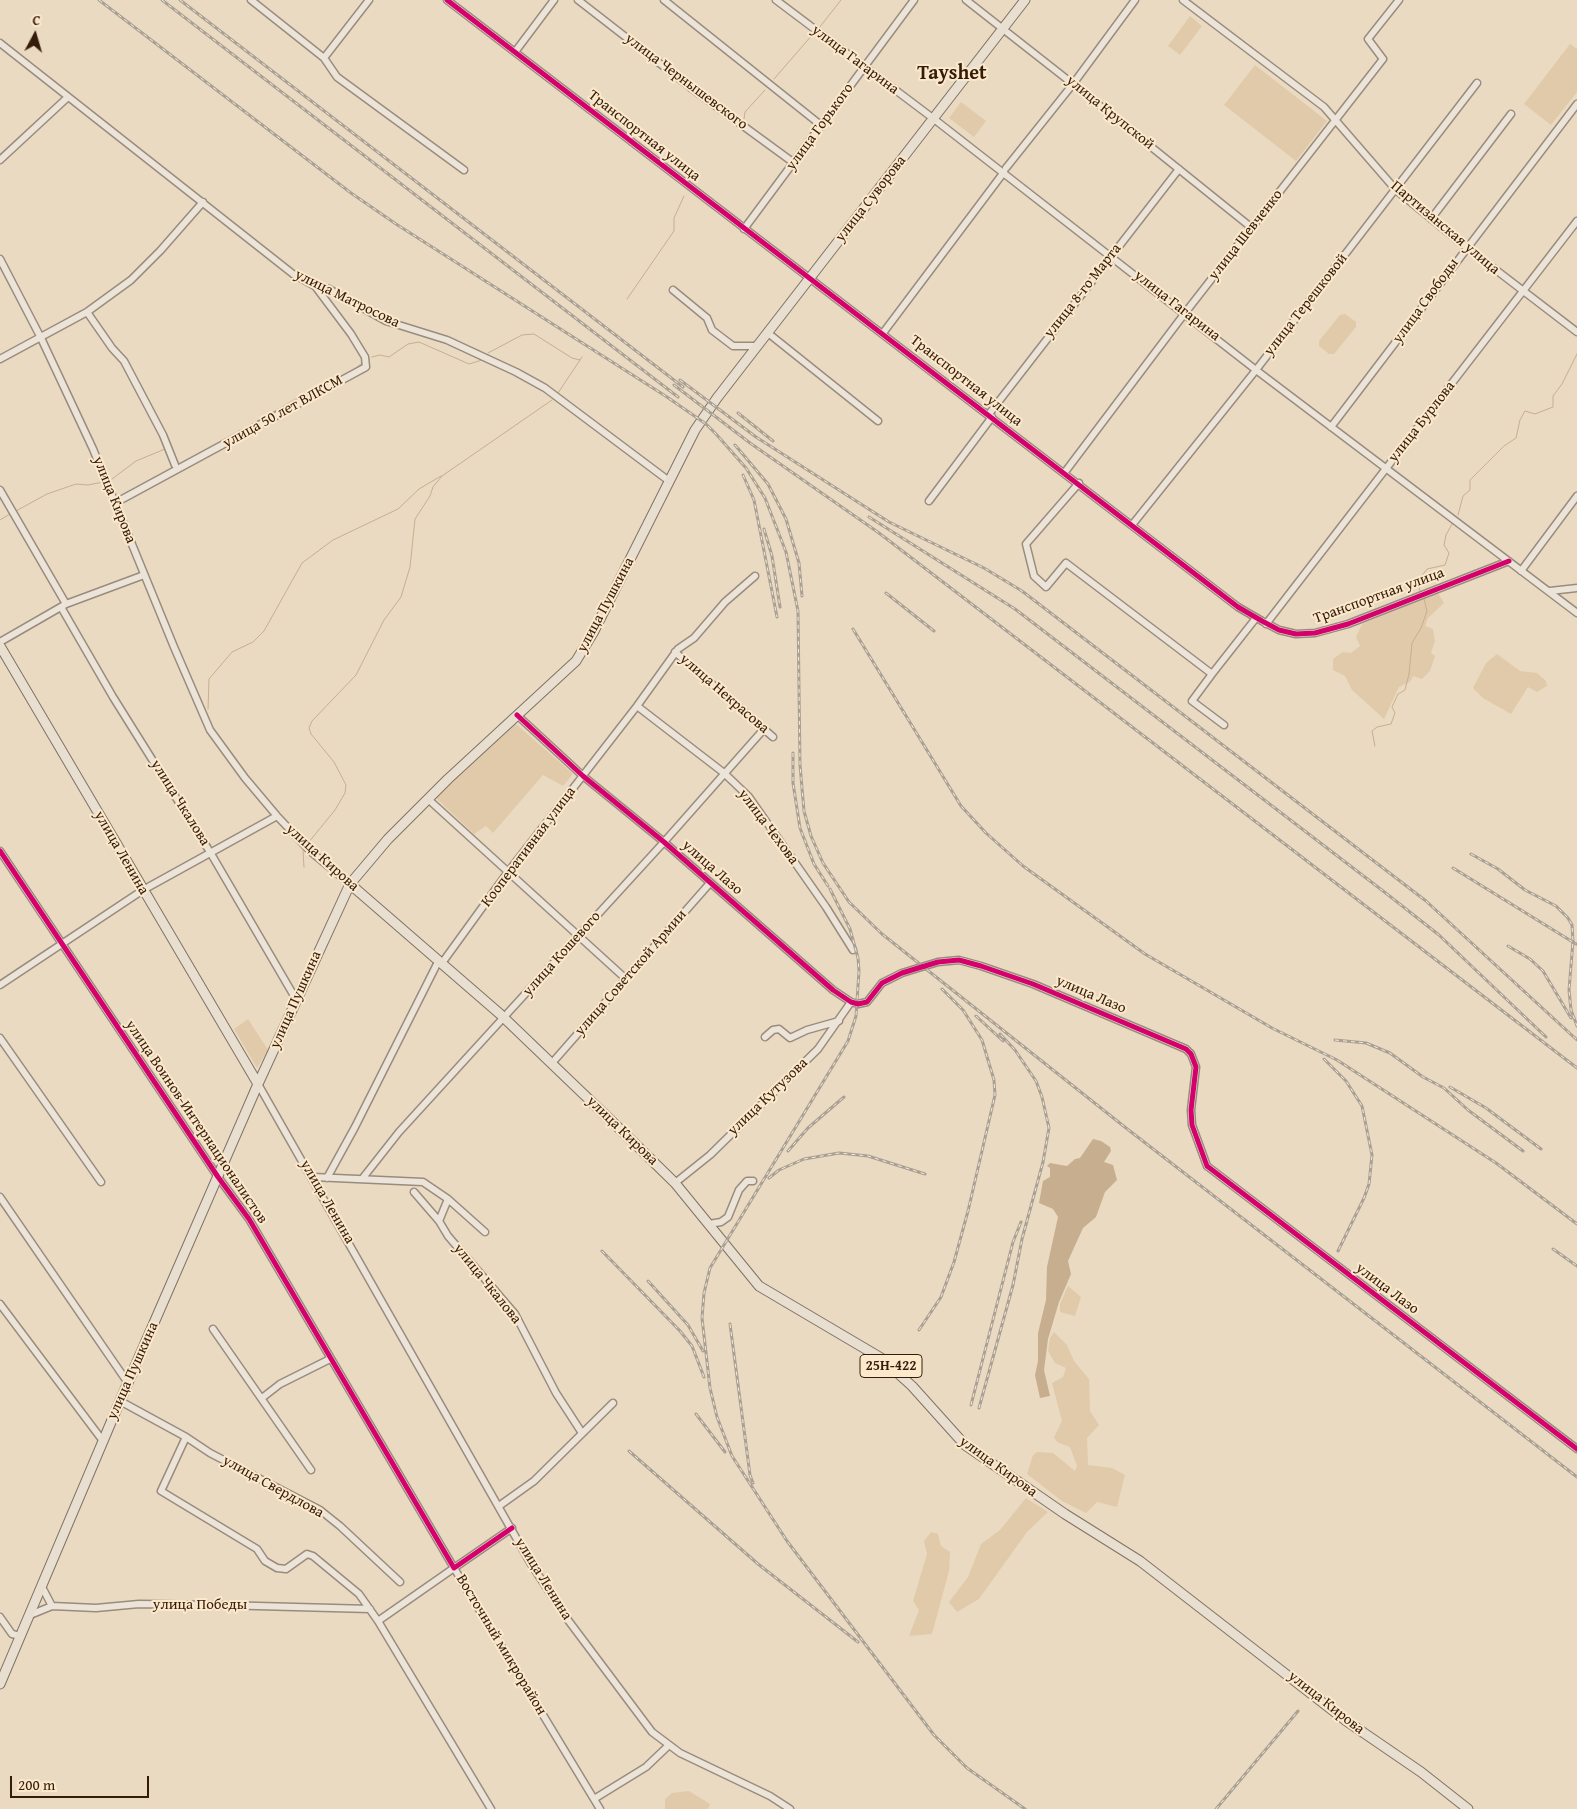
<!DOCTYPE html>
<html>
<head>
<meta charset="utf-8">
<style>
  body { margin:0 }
  #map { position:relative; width:1577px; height:1809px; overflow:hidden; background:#eadac2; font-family:"Gentium Book Plus",serif }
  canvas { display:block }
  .north { position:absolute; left:10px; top:10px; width:50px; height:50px; -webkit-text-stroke:4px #fce9cc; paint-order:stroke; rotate:6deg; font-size:14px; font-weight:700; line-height:20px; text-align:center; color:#351c0a }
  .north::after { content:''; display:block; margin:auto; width:18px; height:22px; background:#351c0a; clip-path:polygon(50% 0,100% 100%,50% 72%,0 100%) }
  .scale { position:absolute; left:10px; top:1776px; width:139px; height:22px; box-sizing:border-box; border:2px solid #351c0a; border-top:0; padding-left:6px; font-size:15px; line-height:18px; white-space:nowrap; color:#351c0a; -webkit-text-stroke:4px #fce9cc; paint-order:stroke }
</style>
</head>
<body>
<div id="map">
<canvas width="1577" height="1809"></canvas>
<div class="north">С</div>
<div class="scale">200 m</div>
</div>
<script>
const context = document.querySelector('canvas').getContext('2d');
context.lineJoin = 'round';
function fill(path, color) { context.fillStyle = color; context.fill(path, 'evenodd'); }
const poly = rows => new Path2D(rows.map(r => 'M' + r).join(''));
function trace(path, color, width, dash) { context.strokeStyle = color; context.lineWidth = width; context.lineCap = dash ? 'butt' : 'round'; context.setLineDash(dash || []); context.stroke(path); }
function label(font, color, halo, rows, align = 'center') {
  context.font = font + ' "Gentium Book Plus",serif'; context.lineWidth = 4; context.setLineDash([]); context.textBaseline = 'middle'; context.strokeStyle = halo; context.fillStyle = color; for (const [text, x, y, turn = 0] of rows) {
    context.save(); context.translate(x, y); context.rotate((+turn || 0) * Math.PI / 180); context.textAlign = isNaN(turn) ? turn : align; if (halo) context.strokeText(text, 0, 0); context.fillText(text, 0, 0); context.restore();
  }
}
const green = poly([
  [1190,16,1202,26,1180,55,1168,46],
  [1570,44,1577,49,1577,92,1551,125,1524,104],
  [1255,65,1327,121,1296,161,1224,105],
  [961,102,986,121,974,137,949,118],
  [1345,314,1356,322,1356,327,1334,354,1329,354,1319,346,1319,341,1340,315],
  [1438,593,1444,603,1428,618,1425,626,1433,629,1435,641,1431,653,1435,656,1430,671,1422,679,1413,676,1410,682,1399,687,1384,719,1352,690,1345,676,1333,670,1333,659,1343,652,1351,653,1360,646,1356,637,1362,624],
  [1497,654,1520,671,1537,673,1546,681,1547,686,1537,692,1528,687,1511,714,1483,698,1473,688,1486,663],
  [516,724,573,774,563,786,543,775,493,833,486,826,474,834,435,797,500,736],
  [248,1019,268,1050,257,1068,234,1029],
  [1068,1286,1081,1297,1075,1316,1060,1312,1060,1304],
  [1054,1332,1067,1345,1074,1361,1089,1379,1090,1411,1099,1425,1087,1438,1088,1465,1112,1468,1125,1475,1117,1507,1097,1502,1086,1513,1062,1501,1027,1474,1033,1455,1037,1452,1053,1453,1075,1471,1077,1466,1070,1447,1057,1442,1054,1437,1062,1421,1052,1383,1063,1377,1066,1368,1055,1363,1048,1351,1050,1338],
  [1026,1498,1048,1512,1027,1532,979,1599,957,1612,949,1602,968,1577,981,1544,1000,1530],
  [931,1532,938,1534,941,1546,950,1552,949,1571,932,1634,909,1636,919,1610,913,1601,927,1554,924,1541],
  [689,1791,710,1804,708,1809,665,1809,665,1799,672,1793]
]);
const water = poly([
  [1093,1139,1101,1141,1110,1147,1111,1151,1104,1162,1113,1165,1117,1180,1105,1192,1096,1217,1083,1228,1068,1261,1071,1274,1059,1302,1048,1339,1044,1370,1050,1396,1040,1398,1035,1375,1038,1361,1038,1333,1046,1300,1047,1267,1058,1217,1053,1209,1039,1203,1043,1181,1050,1177,1050,1168,1047,1166,1050,1163,1067,1166,1075,1159,1080,1158]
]);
const stream = poly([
  [819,28,841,0],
  [774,79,813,34],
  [744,119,745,112,765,90],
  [627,299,674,231,674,218,684,196],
  [488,353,522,335,534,334,572,358,580,360],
  [372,357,380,355,389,357,408,344,419,342,469,364,482,360],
  [558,393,582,357],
  [207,450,320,385,351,372,362,363],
  [112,479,136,461,165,449],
  [16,511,47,494,76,484,88,485,103,482],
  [1458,515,1463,496,1470,490,1470,480,1504,446,1516,438,1520,420,1525,411,1535,414,1553,407,1553,396,1562,384,1577,354],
  [0,520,10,514],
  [1420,591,1418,581,1427,569,1445,565,1449,553,1444,545,1446,535,1452,524],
  [208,709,209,679,232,652,253,642,264,631,302,563,333,540,398,509,419,489,441,476],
  [1375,746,1372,731,1377,727,1391,724,1395,713,1392,707,1398,694,1405,690,1409,674,1412,643,1421,628,1427,611,1424,599],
  [308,843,335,810,345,793,346,785,334,762,311,734,309,728,312,721,356,675,384,620,401,597,410,567,415,519,430,496,433,487,442,476,552,400],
  [303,851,304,867]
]);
const minor = poly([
  [251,0,324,58,337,77,464,170],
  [447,0,1238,607,1262,621,1279,630,1296,634,1315,633,1348,624,1509,561],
  [578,0,690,87,794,163],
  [664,0,822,126],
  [776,0,934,119,1256,370,1577,613],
  [966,0,1073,84,1252,228],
  [1183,0,1324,107,1396,190,1466,247,1577,332],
  [0,43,293,274,315,286,329,289,386,321,447,340,516,372,545,388,669,481],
  [515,52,554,0],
  [324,58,369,0],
  [0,160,68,97],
  [1006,168,1073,84,1135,0],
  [1431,219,1511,114],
  [744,229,914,0],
  [0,259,41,338,93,449,174,647,210,730,245,778,277,816,310,851,350,884],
  [673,290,707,318,712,330,733,346,758,346],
  [87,312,112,348,124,361,163,435,175,465],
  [768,333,878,421],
  [883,333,1004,172],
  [0,359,87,312,131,280,160,251,203,202],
  [989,414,1179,169],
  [1331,427,1577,104],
  [1065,472,1185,313,1383,59,1368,39,1399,0],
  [1079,483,1026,544,1034,576,1046,587,1066,563,1212,674,1256,618],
  [0,490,66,604],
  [929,501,992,417],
  [115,503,366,367,365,357,351,334,315,286],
  [1132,525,1256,370,1477,83],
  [1521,571,1577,496],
  [1550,591,1577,588],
  [61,607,113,697,210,852,297,1001],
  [1266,624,1577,221],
  [0,642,66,604,144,575],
  [675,652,773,737],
  [1212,674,1192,701,1224,725],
  [637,706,724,773,749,797,826,907,853,950],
  [517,715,583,776,664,842,833,990,851,1002,858,1004,867,1002,882,983,902,973,938,962,959,960,981,966,1033,984,1186,1049,1191,1054,1196,1067,1191,1110,1192,1125,1207,1166,1577,1449],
  [428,799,626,979],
  [0,851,218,1177,249,1219,454,1568,512,1528],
  [442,963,508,872,637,706,678,649,694,638,725,602,755,576],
  [0,985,143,890,277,816],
  [765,1037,773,1030,779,1029,790,1038,807,1030,839,1021],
  [0,1038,101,1182],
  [552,1063,710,883],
  [258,1084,531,1564,568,1620,652,1732,680,1753,770,1796,790,1809],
  [313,1177,423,1182,448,1199,485,1232],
  [327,1178,355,1127,439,960],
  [362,1179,399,1132,664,842,764,729],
  [675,1183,710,1155,818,1049,851,1002],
  [414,1192,439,1221,448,1236,515,1314,556,1393,582,1433],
  [0,1197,128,1383],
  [439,1221,448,1199],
  [709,1224,721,1222,728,1217,739,1190,747,1181,753,1181],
  [0,1304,103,1441],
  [213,1329,311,1470],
  [262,1398,280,1384,330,1359],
  [120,1401,186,1437,210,1453,320,1510,340,1526,400,1582],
  [186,1437,161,1491,257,1549,265,1561,277,1568,286,1569,307,1554,313,1556,359,1594,378,1621],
  [499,1506,534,1481,613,1403],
  [42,1587,52,1606,96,1608,139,1604,220,1605,370,1609],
  [30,1615,52,1606],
  [0,1617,12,1634,21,1636],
  [594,1799,646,1767,668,1746],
  [491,1809,378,1621,454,1568,600,1809]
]);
const major = poly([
  [0,646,258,1084],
  [350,884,500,1014,624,1133,675,1183,759,1286,881,1358,912,1386,965,1445,1065,1514,1140,1561,1345,1720,1421,1772,1468,1809],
  [0,1684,120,1401,258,1084,350,884,388,839,448,779,576,661,593,633,695,430,717,398,1025,0]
]);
const rail = poly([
  [99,0,351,193,396,224,667,397,706,424,716,434,746,468,765,498,786,552,798,611,800,765,804,811,811,836,823,863,849,902,882,934,1126,1128,1577,1477],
  [162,0,678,397],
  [180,0,683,387],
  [680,380,756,437,889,522,984,568,1022,591,1426,901,1577,1040],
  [674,385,750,443,879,533,1577,1068],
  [738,413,773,441],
  [735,445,768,484,786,519,799,563,802,596],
  [743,475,754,500,777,617],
  [869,517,1015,609,1387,894,1439,935,1546,1037],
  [764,529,772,556,780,607],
  [886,593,934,631],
  [853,629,961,806,986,833,1023,866,1145,954,1272,1028,1337,1060,1496,1163,1577,1224],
  [793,753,793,783,800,828,814,864,828,886],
  [1471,854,1498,869,1525,890,1556,906,1568,918,1572,925,1573,941,1569,990,1571,1010,1577,1026],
  [1453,868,1576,944],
  [830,889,850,929,858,958,859,971,856,1016,848,1041,710,1268,704,1293,702,1318,710,1388,717,1417,732,1456,787,1541,934,1735,967,1768,1025,1809],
  [1508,946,1530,959,1543,971,1571,1018],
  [976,1016,1003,1041],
  [1335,1040,1366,1043,1390,1053,1423,1077,1444,1088,1468,1110,1523,1151],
  [1324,1059,1346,1081,1362,1106,1372,1155,1369,1184,1364,1198,1338,1251],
  [1450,1087,1486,1108,1541,1149],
  [788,1151,808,1128,844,1097],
  [769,1178,779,1170,804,1159,839,1153,868,1156,925,1174],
  [1553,1249,1577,1266],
  [602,1251,680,1331,692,1346,704,1377],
  [648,1281,688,1325,703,1351],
  [730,1324,750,1475,753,1483],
  [919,1330,941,1297,954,1262,968,1211,995,1095,994,1080,982,1040,963,1010,942,989],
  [971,1405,1013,1242,1021,1222],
  [979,1408,1013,1285,1022,1239,1043,1162,1049,1128,1042,1097,1036,1081,1015,1050,1000,1034],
  [696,1414,725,1452],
  [629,1451,758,1564,858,1642],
  [1216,1809,1298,1711]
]);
const cycleway = poly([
  [447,0,1238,607,1262,621,1279,630,1296,634,1315,633,1348,624,1509,561],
  [517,715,583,776,664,842,833,990,851,1002,858,1004,867,1002,882,983,902,973,938,962,959,960,981,966,1033,984,1186,1049,1191,1054,1196,1067,1191,1110,1192,1125,1207,1166,1577,1449],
  [0,851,218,1177,249,1219,454,1568,512,1528]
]);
const shields = [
  [891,1366,62]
];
const shieldNames = [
  ["25Н-422",891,1366]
];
const streetNames = [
  ["улица Гагарина",855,60,37],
  ["улица Чернышевского",686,82,37],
  ["улица Крупской",1110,113,39],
  ["улица Горького",820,127,-54],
  ["Транспортная улица",644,136,38],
  ["улица Суворова",871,199,-52],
  ["Партизанская улица",1445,228,40],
  ["улица Шевченко",1246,235,-52],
  ["улица 8-го Марта",1083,291,-52],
  ["улица Матросова",347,299,26],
  ["улица Свободы",1426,301,-54],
  ["улица Терешковой",1306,305,-52],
  ["улица Гагарина",1177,306,38],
  ["Транспортная улица",966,381,38],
  ["улица 50 лет ВЛКСМ",283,412,-29],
  ["улица Бурлова",1422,422,-52],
  ["улица Кирова",114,500,68],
  ["Транспортная улица",1379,596,-20],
  ["улица Пушкина",606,605,-62],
  ["улица Некрасова",724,694,41],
  ["улица Чкалова",180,803,58],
  ["улица Чехова",768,827,53],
  ["Кооперативная улица",529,847,-53],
  ["улица Ленина",121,853,60],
  ["улица Кирова",322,858,42],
  ["улица Лазо",712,868,41],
  ["улица Кошевого",562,954,-48],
  ["улица Советской Армии",631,973,-49],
  ["улица Лазо",1091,995,23],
  ["улица Пушкина",296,1000,-66],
  ["улица Кутузова",768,1097,-44],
  ["улица Воинов-Интернационалистов",196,1122,56],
  ["улица Кирова",622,1131,44],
  ["улица Ленина",327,1202,60],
  ["улица Чкалова",487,1284,51],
  ["улица Лазо",1387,1289,37],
  ["улица Пушкина",133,1371,-66],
  ["улица Кирова",998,1467,36],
  ["улица Свердлова",273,1487,29],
  ["улица Ленина",543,1579,58],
  ["улица Победы",200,1605],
  ["Восточный микрорайон",501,1645,59],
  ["улица Кирова",1326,1703,38]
];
const districtNames = [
  ["Tayshet",952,74]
];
fill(green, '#e1caa9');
fill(water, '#c7ae8e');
trace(stream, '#c7ae8e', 1);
trace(minor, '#998c7d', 9);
trace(major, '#7f7364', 11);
trace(minor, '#ece4d8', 6);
trace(major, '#e9dfd1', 9);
trace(rail, '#a9a095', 3);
trace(rail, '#fce9cc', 1, [4]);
trace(cycleway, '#d6006c', 5);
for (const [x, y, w] of shields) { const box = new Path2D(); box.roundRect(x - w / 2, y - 11.5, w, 23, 4); context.fillStyle = '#fce9cc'; context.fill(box); trace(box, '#351c0a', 1); }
label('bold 14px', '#351c0a', null, shieldNames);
label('15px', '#351c0a', '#fce9cc', streetNames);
label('bold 20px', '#351c0a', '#fce9cc', districtNames);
</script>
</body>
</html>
